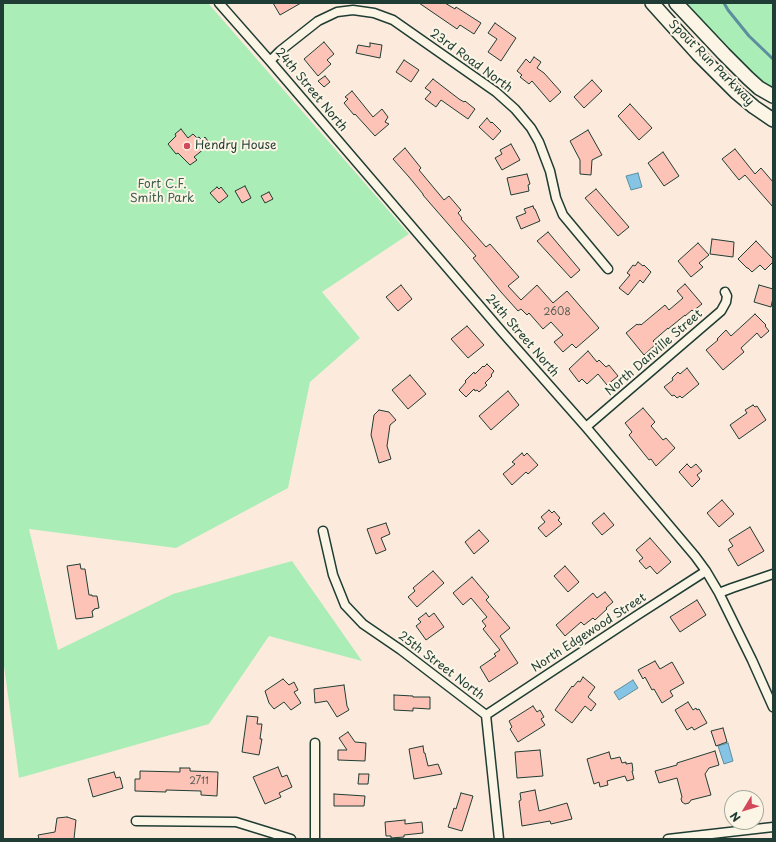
<!DOCTYPE html>
<html>
<head>
<meta charset="utf-8">
<style>
  body { margin:0 }
  #map { position:relative; width:776px; height:842px; overflow:hidden; background:#fcebdc; font-family:"Playpen Sans",sans-serif }
  canvas { display:block }
  .frame { position:absolute; inset:0; border:4px solid #1f3d34; pointer-events:none }
  .north { position:absolute; left:724px; top:790px; width:40px; height:40px; box-sizing:border-box; background:#fcf5e5; border:1px solid #a4ab9e; border-radius:50%; rotate:232deg; font-size:11px; font-weight:700; line-height:16px; text-align:center; color:#1f3d34 }
  .north::after { content:''; display:block; margin:auto; width:14px; height:18px; background:#d1495b; clip-path:polygon(50% 0,100% 100%,50% 72%,0 100%) }
</style>
</head>
<body>
<div id="map">
<canvas width="776" height="842"></canvas>
<div class="frame"></div>
<div class="north">N</div>
</div>
<script>
const context = document.querySelector('canvas').getContext('2d');
context.lineJoin = 'round';
function fill(path, color) { context.fillStyle = color; context.fill(path, 'evenodd'); }
const poly = rows => new Path2D(rows.map(r => 'M' + r).join(''));
function trace(path, color, width, dash) { context.strokeStyle = color; context.lineWidth = width; context.lineCap = dash ? 'butt' : 'round'; context.setLineDash(dash || []); context.stroke(path); }
function label(font, color, halo, rows, align = 'center') {
  context.font = font + ' "Playpen Sans",sans-serif'; context.lineWidth = 4; context.setLineDash([]); context.textBaseline = 'middle'; context.strokeStyle = halo; context.fillStyle = color; for (const [text, x, y, turn = 0] of rows) {
    context.save(); context.translate(x, y); context.rotate((+turn || 0) * Math.PI / 180); context.textAlign = isNaN(turn) ? turn : align; if (halo) context.strokeText(text, 0, 0); context.fillText(text, 0, 0); context.restore();
  }
}
const green = poly([
  [3,3,208,3,409,234,322,292,360,338,310,382,288,488,176,548,29,529,58,650,173,594,292,561,362,661,269,636,209,724,19,778,3,658],
  [684,3,773,3,773,90,767,86,737,59]
]);
const water = poly([
  [638,173,642,187,631,190,626,176,638,173],
  [633,680,638,688,619,700,614,692,633,680],
  [728,743,733,761,724,764,718,746,728,743]
]);
const stream = poly([
  [724,3,728,10,749,36,773,59]
]);
const building = poly([
  [273,3,301,3,280,15,273,3],
  [419,3,445,3,455,9,456,7,481,23,474,34,460,25,457,29,419,3],
  [495,23,516,38,501,61,488,52,497,39,488,33,495,23],
  [324,42,334,54,327,60,331,64,318,76,304,59,324,42],
  [370,43,382,45,380,58,356,53,358,45,370,47,370,43],
  [534,57,541,62,537,68,544,73,561,92,550,102,532,81,529,84,520,77,522,75,517,71,526,59,530,63,534,57],
  [404,60,419,70,411,82,396,72,404,60],
  [325,76,330,82,324,87,318,81,325,76],
  [433,79,459,99,464,102,465,101,475,109,468,119,441,100,436,107,425,99,431,92,425,88,433,79],
  [592,80,602,91,584,108,574,97,592,80],
  [352,91,373,117,382,109,388,117,385,122,389,124,375,136,355,114,354,115,344,103,348,99,345,97,352,91],
  [630,104,652,128,639,140,618,116,630,104],
  [487,118,491,123,492,122,501,131,493,140,479,127,487,118],
  [181,129,188,138,193,134,197,138,199,137,202,140,205,137,210,144,194,157,197,160,190,165,178,153,176,154,168,144,176,136,175,134,181,129],
  [588,130,602,155,592,160,591,175,580,174,580,160,570,141,588,130],
  [511,144,520,160,502,170,495,158,502,154,500,150,511,144],
  [405,148,421,168,419,170,444,200,449,196,461,210,458,213,462,218,461,219,486,247,490,244,519,277,508,286,521,300,537,285,553,303,567,291,599,328,576,348,572,344,563,352,554,342,563,335,551,322,543,329,529,313,527,315,521,309,518,311,501,292,473,258,476,256,429,202,423,195,423,194,409,177,393,159,405,148],
  [735,149,755,174,761,168,773,182,773,207,745,175,739,180,722,159,735,149],
  [663,152,679,176,664,186,648,163,663,152],
  [527,174,530,184,528,185,529,191,511,195,507,178,527,174],
  [245,186,251,198,242,203,235,191,245,186],
  [217,187,219,189,221,187,228,196,219,203,210,193,217,187],
  [596,189,629,227,618,236,585,198,596,189],
  [269,192,273,199,265,203,261,196,269,192],
  [533,206,534,209,535,209,540,221,521,229,516,217,526,213,524,209,533,206],
  [548,232,580,270,571,278,537,241,548,232],
  [712,239,734,242,733,257,710,254,712,239],
  [756,241,773,259,773,262,765,270,760,265,752,272,748,268,747,268,738,259,756,241],
  [698,243,709,255,699,263,703,267,691,277,678,261,698,243],
  [638,262,643,266,644,265,651,272,643,283,640,280,628,295,619,288,630,275,627,273,633,265,635,266,638,262],
  [685,284,702,304,693,311,692,310,685,316,685,315,668,329,668,328,653,341,656,344,644,355,626,333,637,324,638,325,640,324,641,325,665,305,669,310,683,298,677,291,685,284],
  [401,285,412,299,398,311,386,297,401,285],
  [759,285,773,289,773,298,771,307,754,302,759,285],
  [755,314,766,325,765,326,769,331,761,338,757,333,741,348,744,352,723,370,706,350,718,340,717,339,726,330,731,336,755,314],
  [467,326,484,345,468,358,451,339,467,326],
  [588,351,597,362,599,360,606,367,609,365,618,376,607,385,598,374,587,384,582,379,579,382,569,369,588,351],
  [487,364,494,371,491,375,492,376,485,383,487,385,479,392,477,390,475,391,474,389,466,397,459,390,466,382,465,381,474,372,475,374,483,366,484,367,487,364],
  [687,368,699,384,682,398,680,396,677,398,674,395,672,396,664,387,673,380,672,378,678,372,680,374,687,368],
  [410,375,426,394,408,409,392,390,410,375],
  [508,391,519,405,491,430,479,416,508,391],
  [753,405,755,407,757,406,766,420,739,439,730,425,747,413,745,410,753,405],
  [643,408,655,422,651,426,663,440,666,438,675,448,656,466,651,459,649,460,629,435,632,432,625,423,643,408],
  [379,410,389,412,396,420,390,425,387,446,391,459,379,463,371,435,374,415,379,410],
  [522,453,524,456,527,453,538,465,528,474,526,472,512,485,503,474,515,464,512,462,522,453],
  [687,464,691,468,696,464,702,471,697,475,700,479,692,487,679,472,687,464],
  [722,500,734,514,719,527,707,513,722,500],
  [549,510,552,513,554,511,560,518,558,520,562,524,546,537,538,528,545,522,541,517,549,510],
  [604,513,614,525,602,535,592,523,604,513],
  [386,523,390,534,381,538,386,550,376,554,367,529,386,523],
  [750,527,764,551,738,566,728,549,733,546,729,540,750,527],
  [479,530,489,541,474,554,465,542,479,530],
  [650,538,671,562,657,574,650,566,646,569,639,561,643,558,636,550,650,538],
  [80,564,81,569,85,569,89,595,92,595,92,596,97,596,99,608,94,609,94,610,92,611,93,617,76,619,67,566,80,564],
  [565,566,579,582,568,592,554,576,565,566],
  [433,571,444,583,417,607,408,597,415,591,413,588,433,571],
  [472,577,489,597,486,600,510,628,500,636,518,663,489,682,480,667,496,656,494,654,500,650,483,629,486,626,482,621,487,617,471,598,463,605,453,593,472,577],
  [605,592,613,602,606,608,607,609,595,620,593,618,584,625,581,622,565,636,556,625,593,593,597,598,605,592],
  [697,600,706,615,680,632,670,617,697,600],
  [426,613,429,617,434,613,444,627,426,640,416,626,421,622,418,619,426,613],
  [655,661,660,669,672,662,684,683,670,691,673,696,662,703,654,689,652,690,645,677,643,679,638,670,655,661],
  [583,677,595,687,588,697,596,704,591,711,585,706,572,723,555,710,572,686,573,687,578,681,580,682,583,677],
  [283,679,289,685,294,682,298,690,294,692,301,703,291,710,284,702,274,709,269,703,265,691,283,679],
  [344,685,347,706,349,710,337,717,327,701,315,703,314,689,344,685],
  [394,695,413,696,413,697,430,697,430,709,413,708,413,711,394,710,394,695],
  [688,702,693,710,696,708,697,710,699,709,707,723,694,730,692,727,687,730,675,710,688,702],
  [533,706,537,712,540,710,544,717,541,719,545,725,518,742,510,729,512,727,509,721,533,706],
  [247,716,258,717,257,724,262,724,260,739,262,739,259,755,242,752,247,716],
  [723,728,727,742,716,746,711,731,723,728],
  [348,732,355,742,366,743,365,761,338,760,338,750,347,750,339,738,348,732],
  [423,746,424,753,425,753,428,766,438,764,442,774,414,779,409,749,423,746],
  [540,750,543,776,517,778,515,752,540,750],
  [715,751,719,765,709,768,705,774,711,795,691,800,689,803,685,804,682,802,681,799,682,797,677,778,659,783,655,771,677,765,677,763,715,751],
  [609,752,611,759,620,757,622,763,626,762,626,764,632,763,633,771,632,771,634,779,627,781,625,776,607,781,608,785,600,787,599,782,594,784,587,759,609,752],
  [278,767,282,777,287,775,292,787,279,793,281,797,265,804,253,777,278,767],
  [180,768,190,768,190,771,218,772,217,796,201,795,201,791,166,790,166,792,135,791,135,779,140,779,140,771,180,772,180,768],
  [114,772,116,778,120,777,123,788,93,797,88,779,114,772],
  [359,774,369,774,368,784,358,784,359,774],
  [535,790,539,811,567,803,572,819,551,824,550,821,522,826,519,801,521,800,520,793,535,790],
  [461,793,473,796,462,831,448,827,454,808,456,809,461,793],
  [334,794,365,796,364,806,334,806,334,794],
  [67,817,76,820,74,839,39,839,38,835,55,832,57,818,67,817],
  [405,820,405,824,422,822,423,833,404,835,404,837,391,838,391,836,386,836,385,822,405,820]
]);
const minor = poly([
  [219,3,270,61,503,333,586,427,695,556,706,571,719,593,752,660,773,707],
  [270,61,280,51,318,21,337,12,353,10,374,13,393,20,496,92,515,109,531,128,539,142,550,171,556,198,563,215,608,269],
  [586,427,721,311,726,302,727,296,725,292],
  [323,531,333,575,345,605,363,624,401,650,486,715,499,839],
  [719,593,732,588,773,574],
  [486,715,636,616,706,571],
  [315,743,315,839],
  [136,821,236,822,291,839],
  [668,839,773,827]
]);
const primary = poly([
  [652,3,698,54,736,92,754,107,773,120],
  [676,3,724,54,748,78,759,88,773,96]
]);
const markers = [
  [187,146,4,"#d1495b"]
];
const numberNames = [
  ["2608",557,312],
  ["2711",199,781]
];
const streetNames = [
  ["23rd Road North",471,61,36],
  ["Spout Run Parkway",711,63,45],
  ["24th Street North",311,90,50],
  ["24th Street North",522,336,49],
  ["North Danville Street",654,353,-41],
  ["North Edgewood Street",589,633,-33],
  ["25th Street North",441,666,37]
];
const poiNames = [
  ["Hendry House",195,146]
];
const parkNames = [
  ["Fort C.F.",162,185],
  ["Smith Park",162,199]
];
fill(green, '#abedb6');
fill(water, '#85c4e5');
trace(water, '#5c8e9e', 1);
trace(stream, '#5c8e9e', 3);
fill(building, '#fec3b7');
trace(building, '#1f3d34', 1);
trace(minor, '#1f3d34', 11);
trace(primary, '#1f3d34', 16);
trace(minor, '#fcf5e5', 8);
trace(primary, '#fcf5e5', 13);
for (const [x, y, r, color] of markers) { const dot = new Path2D(); dot.arc(x, y, r, 0, 2 * Math.PI); context.fillStyle = color; context.fill(dot); trace(dot, '#fcf5e5', 1.5); }
label('10px', '#575e55', null, numberNames);
label('12px', '#1f3d34', '#fcf5e5', streetNames);
label('12px', '#1f3d34', '#fcf5e5', poiNames, 'left');
label('12px', '#3b604e', '#fcf5e5', parkNames);
</script>
</body>
</html>
